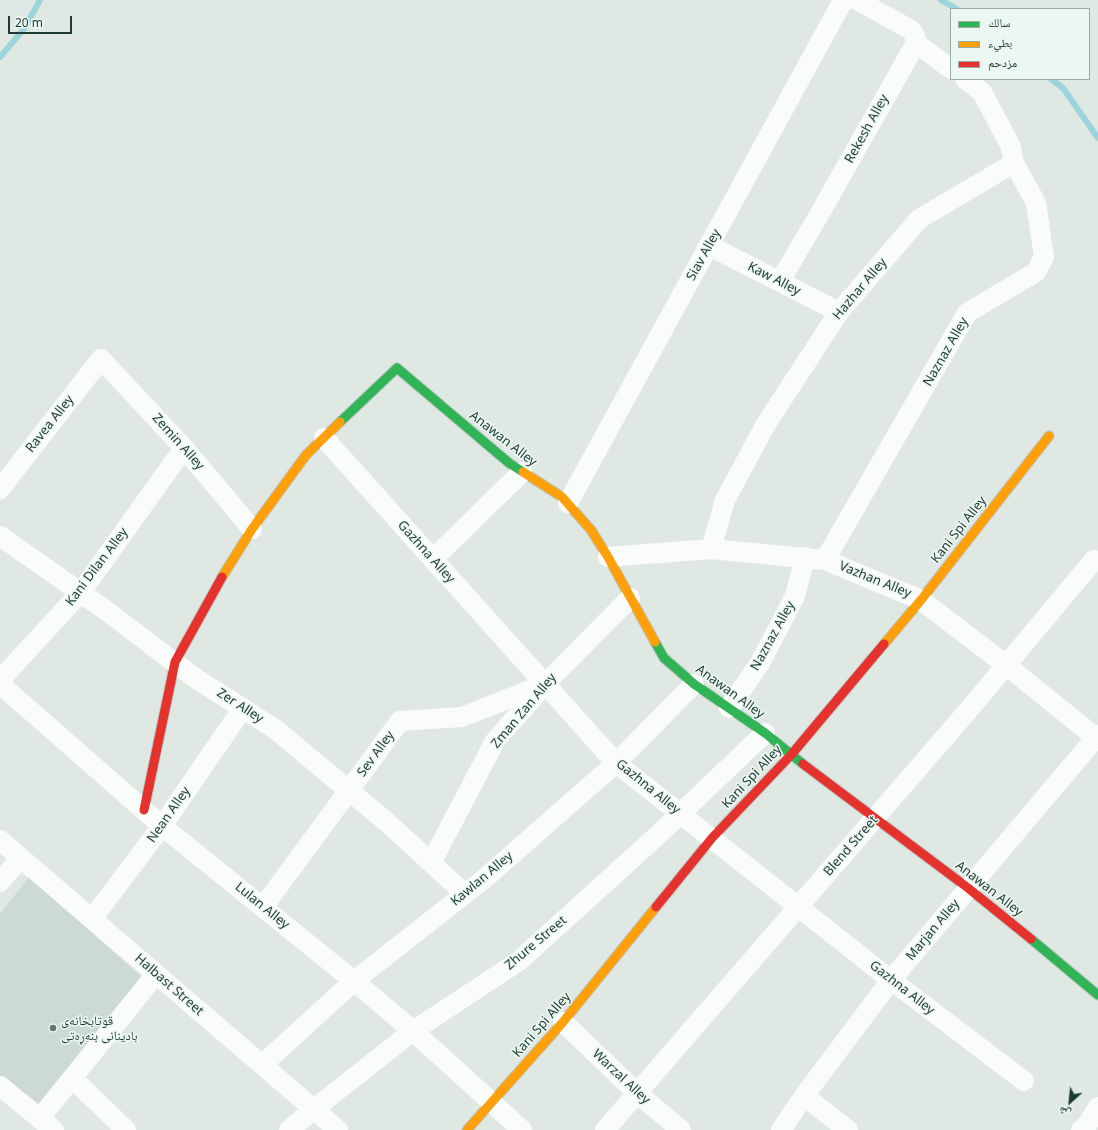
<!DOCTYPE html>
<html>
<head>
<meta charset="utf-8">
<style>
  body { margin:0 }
  #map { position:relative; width:1098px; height:1130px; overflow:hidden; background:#e0e8e4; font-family:"Noto Sans","Noto Naskh Arabic",sans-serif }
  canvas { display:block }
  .legend { position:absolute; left:950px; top:8px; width:140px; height:72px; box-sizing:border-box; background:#edf7f2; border:1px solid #9aaca5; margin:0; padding:5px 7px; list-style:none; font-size:12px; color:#1d3b32 }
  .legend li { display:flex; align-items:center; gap:8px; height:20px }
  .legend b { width:20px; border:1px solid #9aaca5 }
  .north { position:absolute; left:1050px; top:1082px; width:40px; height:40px; -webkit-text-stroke:3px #edf7f2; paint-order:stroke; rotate:207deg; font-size:11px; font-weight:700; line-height:16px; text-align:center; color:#1d3b32 }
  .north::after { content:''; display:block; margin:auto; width:14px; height:18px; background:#1d3b32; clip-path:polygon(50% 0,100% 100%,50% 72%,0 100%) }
  .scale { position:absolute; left:8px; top:16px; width:64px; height:18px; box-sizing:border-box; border:2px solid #1d3b32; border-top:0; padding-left:5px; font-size:12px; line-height:14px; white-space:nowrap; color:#1d3b32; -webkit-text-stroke:3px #edf7f2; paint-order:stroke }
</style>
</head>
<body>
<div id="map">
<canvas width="1098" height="1130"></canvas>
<ul class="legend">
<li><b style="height:5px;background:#30b455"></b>سالك</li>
<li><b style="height:5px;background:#ff9f0a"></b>بطيء</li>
<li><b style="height:5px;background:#e5322d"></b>مزدحم</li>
</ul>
<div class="north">ش</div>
<div class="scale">20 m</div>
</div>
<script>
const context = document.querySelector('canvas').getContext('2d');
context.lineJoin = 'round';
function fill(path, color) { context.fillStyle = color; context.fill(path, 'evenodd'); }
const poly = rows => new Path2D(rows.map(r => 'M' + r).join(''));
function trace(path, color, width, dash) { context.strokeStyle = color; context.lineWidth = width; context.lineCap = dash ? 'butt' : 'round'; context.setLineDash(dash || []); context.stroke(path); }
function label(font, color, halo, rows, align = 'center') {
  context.font = font + ' "Noto Sans","Noto Naskh Arabic",sans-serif'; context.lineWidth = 3; context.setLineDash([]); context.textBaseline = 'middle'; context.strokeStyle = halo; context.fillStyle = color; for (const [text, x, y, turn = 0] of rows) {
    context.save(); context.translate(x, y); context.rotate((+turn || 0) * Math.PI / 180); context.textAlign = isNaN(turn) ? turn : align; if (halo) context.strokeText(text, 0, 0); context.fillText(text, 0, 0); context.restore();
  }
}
const built = poly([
  [29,877,145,980,39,1109,0,1077,0,914]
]);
const stream = poly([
  [941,0,957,9],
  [0,57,24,29,40,0],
  [1051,79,1063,88,1098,138]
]);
const street = poly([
  [916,43,951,69],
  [710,246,839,312],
  [780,281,815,222,916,43,915,36,911,30,857,0],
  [324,438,616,763,891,980,1024,1081],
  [0,489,101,359,184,448,252,529],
  [568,503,840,6,845,0],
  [0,536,104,609,195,678,275,729,389,824,465,894],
  [711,549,725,500,766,424,839,312,919,219,1014,163,1011,147,982,92,965,79],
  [608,557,711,549,825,560,921,600,1006,665,1095,737],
  [433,559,522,472],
  [825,560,967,313,1036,272,1044,257,1036,203,1014,163],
  [0,680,81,592,184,448],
  [0,684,162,826,354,981,413,1031,522,1130],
  [729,708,760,663,795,596,805,557],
  [0,840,338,1130],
  [431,863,495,741,545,684,630,598],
  [0,882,21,858],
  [263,907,400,721,462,717,545,684],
  [92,919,162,826,243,708],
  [563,1022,637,1093,681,1130],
  [262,1065,354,981,484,879,616,763,694,684],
  [72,1078,126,1130],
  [0,1086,54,1130],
  [804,1096,848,1130],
  [40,1118,156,974],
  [289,1130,314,1109,413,1031,519,961,659,834,765,733],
  [605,1130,972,706,1094,560],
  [781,1130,804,1096,891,980,1098,735],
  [1081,1130,1087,1125,1098,1107]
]);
const fast = poly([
  [340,422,397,368,509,463,523,472],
  [655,642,664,658,694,684,765,733,803,764],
  [1031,939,1098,995]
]);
const slow = poly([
  [523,472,562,497,591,530,608,557,655,642],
  [222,577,252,529,306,455,340,422],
  [884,644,921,600,1049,436],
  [467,1130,563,1022,656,907]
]);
const jam = poly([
  [803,764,968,888,1031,939],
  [144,810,175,662,222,577],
  [656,907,712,838,791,755,884,644]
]);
const markers = [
  [53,1028,4,"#617870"]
];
const streetNames = [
  ["Rekesh Alley",867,129,-61],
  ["Siav Alley",704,255,-61],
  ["Kaw Alley",774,279,27],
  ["Hazhar Alley",860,289,-50],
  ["Naznaz Alley",946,352,-60],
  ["Ravea Alley",50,424,-52],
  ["Anawan Alley",503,439,38],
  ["Zemin Alley",178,442,48],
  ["Kani Spi Alley",959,530,-52],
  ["Gazhna Alley",426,552,48],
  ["Kani Dilan Alley",97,567,-53],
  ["Vazhan Alley",875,580,22],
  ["Naznaz Alley",773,636,-61],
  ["Anawan Alley",730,692,36],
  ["Zer Alley",240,706,33],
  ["Zman Zan Alley",524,711,-50],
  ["Sev Alley",376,754,-54],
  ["Kani Spi Alley",752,777,-47],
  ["Gazhna Alley",648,787,39],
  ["Nean Alley",169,815,-55],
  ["Blend Street",851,846,-49],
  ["Kawlan Alley",482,879,-40],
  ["Anawan Alley",989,889,38],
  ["Lulan Alley",262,906,39],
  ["Marjan Alley",933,930,-50],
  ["Zhure Street",536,943,-40],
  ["Halbast Street",169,985,41],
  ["Gazhna Alley",902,988,38],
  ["Kani Spi Alley",542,1025,-49],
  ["Warzal Alley",621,1077,43]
];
const poiNames = [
  ["قوتابخانەی",61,1021],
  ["بادینانی بنەڕەتی",61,1036]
];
fill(built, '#cddad4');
trace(stream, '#9bd4db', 6);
trace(fast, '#bcc7c2', 11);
trace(slow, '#bcc7c2', 11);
trace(jam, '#bcc7c2', 11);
trace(street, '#fafcfb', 20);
trace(fast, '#30b455', 9);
trace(slow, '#ff9f0a', 9);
trace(jam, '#e5322d', 9);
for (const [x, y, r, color] of markers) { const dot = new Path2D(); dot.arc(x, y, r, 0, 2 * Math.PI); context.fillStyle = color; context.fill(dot); trace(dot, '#edf7f2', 1.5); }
label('13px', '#1d3b32', '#edf7f2', streetNames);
label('13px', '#1d3b32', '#edf7f2', poiNames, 'left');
</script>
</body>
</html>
